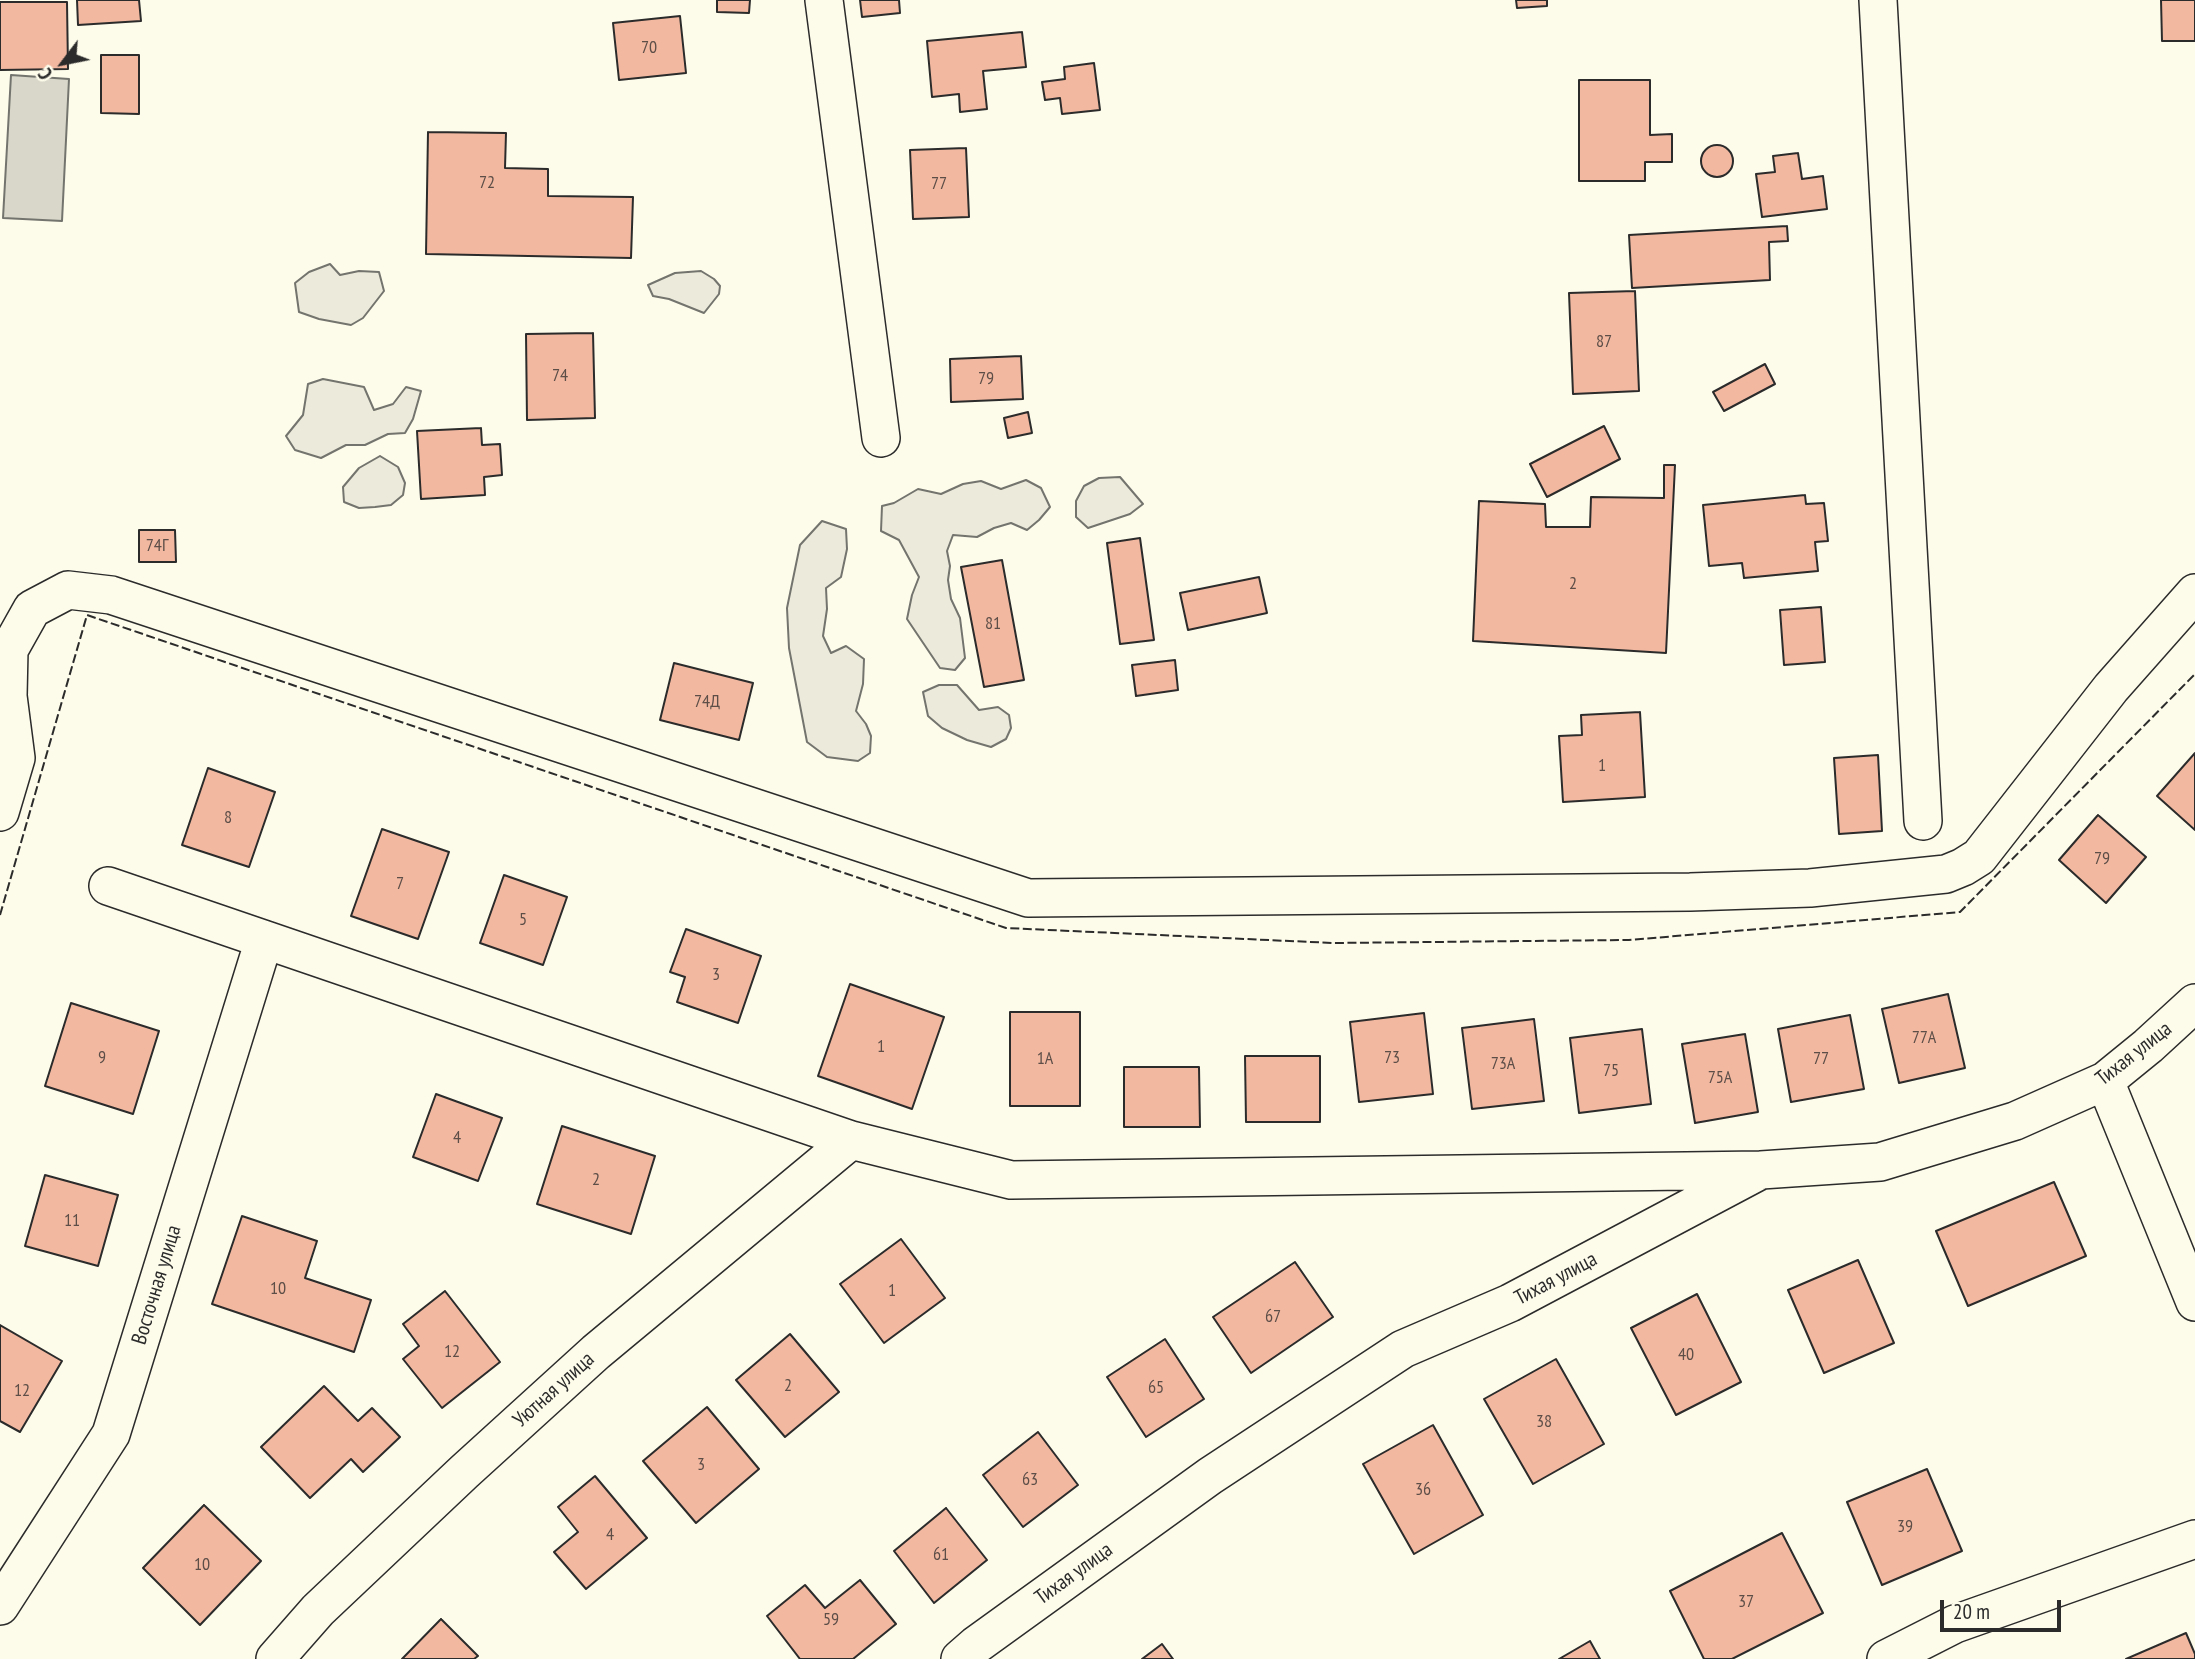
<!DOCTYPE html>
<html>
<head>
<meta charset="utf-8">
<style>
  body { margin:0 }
  #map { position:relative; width:2195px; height:1659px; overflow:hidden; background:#fdfbea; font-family:"PT Sans Narrow",sans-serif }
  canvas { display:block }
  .north { position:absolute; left:28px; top:28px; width:70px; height:70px; -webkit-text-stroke:5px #fdfbea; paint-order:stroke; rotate:238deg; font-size:19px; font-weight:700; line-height:28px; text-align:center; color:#2b2b2b }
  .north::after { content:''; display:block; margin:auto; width:24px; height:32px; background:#2b2b2b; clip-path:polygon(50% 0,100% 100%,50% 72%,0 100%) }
  .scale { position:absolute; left:1940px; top:1600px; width:121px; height:32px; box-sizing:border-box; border:4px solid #2b2b2b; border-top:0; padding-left:9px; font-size:21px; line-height:24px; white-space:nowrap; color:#2b2b2b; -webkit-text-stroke:5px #fdfbea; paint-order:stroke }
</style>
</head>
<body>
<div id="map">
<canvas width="2195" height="1659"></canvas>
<div class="north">С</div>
<div class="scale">20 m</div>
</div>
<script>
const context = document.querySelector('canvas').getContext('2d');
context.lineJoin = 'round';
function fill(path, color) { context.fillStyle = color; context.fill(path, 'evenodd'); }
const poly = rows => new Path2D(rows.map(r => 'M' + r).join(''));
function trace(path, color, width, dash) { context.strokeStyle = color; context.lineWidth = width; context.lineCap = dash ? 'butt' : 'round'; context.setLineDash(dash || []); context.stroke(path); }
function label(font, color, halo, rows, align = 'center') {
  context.font = font + ' "PT Sans Narrow",sans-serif'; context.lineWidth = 5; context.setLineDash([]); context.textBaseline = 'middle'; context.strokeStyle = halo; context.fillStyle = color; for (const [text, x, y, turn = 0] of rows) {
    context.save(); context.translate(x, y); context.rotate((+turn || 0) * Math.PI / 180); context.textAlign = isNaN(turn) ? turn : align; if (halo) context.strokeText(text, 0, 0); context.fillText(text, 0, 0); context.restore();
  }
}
const green = poly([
  [330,264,340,275,359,271,379,272,384,291,363,318,351,325,319,319,299,312,295,283,309,272,330,264],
  [701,271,714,279,720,286,719,294,704,313,669,299,653,296,648,285,675,273,701,271],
  [323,379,364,387,374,410,393,404,406,387,421,391,413,419,405,433,388,434,365,445,346,445,321,458,295,450,286,436,303,415,308,384,323,379],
  [380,456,398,467,405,483,403,495,391,505,375,507,359,508,344,502,343,487,359,468,380,456],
  [1120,477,1143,504,1130,514,1088,528,1076,517,1076,501,1084,486,1099,478,1120,477],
  [1026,480,1041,488,1050,507,1039,520,1027,530,1011,523,994,528,977,537,953,535,947,551,950,566,948,580,951,599,960,618,965,658,955,670,940,668,907,619,912,595,919,577,899,540,881,531,882,506,894,503,918,489,941,494,963,484,981,481,1001,489,1026,480],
  [822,521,846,529,847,549,841,577,826,588,827,609,823,636,831,653,846,646,864,659,863,684,856,711,866,724,871,736,870,753,858,761,827,757,807,742,789,648,787,608,800,545,822,521],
  [939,685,957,685,979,710,998,707,1009,715,1011,728,1006,739,991,747,967,740,942,728,928,716,923,692,939,685]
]);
const water = poly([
  [11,75,69,79,62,221,3,218,11,75]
]);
const building = poly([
  [77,0,139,0,141,21,78,25,77,0],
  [717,0,750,0,749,13,717,12,717,0],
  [860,0,899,0,900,13,862,17,860,0],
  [1516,0,1547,0,1547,6,1517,8,1516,0],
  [2161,0,2195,0,2195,41,2162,41,2161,0],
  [0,2,67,2,68,69,0,70,0,2],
  [680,16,686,73,619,80,613,23,680,16],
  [1022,32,1026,67,983,71,987,109,960,112,959,94,932,97,927,41,1022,32],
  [101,55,139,55,139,114,101,113,101,55],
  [1094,63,1100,110,1062,114,1060,98,1045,100,1042,82,1065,79,1064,67,1094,63],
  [1579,80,1650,80,1650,135,1672,134,1672,162,1645,162,1645,181,1579,181,1579,80],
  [428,132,506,133,505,168,548,169,548,196,633,197,631,258,426,254,428,132],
  '1701 161a16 16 0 1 1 32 0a16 16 0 1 1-32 0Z',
  [966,148,969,217,913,219,910,150,966,148],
  [1798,153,1802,179,1823,176,1827,209,1762,217,1756,174,1775,172,1773,156,1798,153],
  [1787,226,1788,241,1769,242,1770,280,1632,288,1629,235,1787,226],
  [1635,291,1639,391,1573,394,1569,293,1635,291],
  [593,333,595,418,527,420,526,334,593,333],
  [1021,356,1023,399,951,402,950,359,1021,356],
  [1765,364,1775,384,1724,411,1713,392,1765,364],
  [1028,412,1032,433,1008,438,1004,418,1028,412],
  [1604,426,1620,459,1547,497,1530,464,1604,426],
  [481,428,482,445,500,444,502,475,484,477,485,495,421,499,417,431,481,428],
  [1664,465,1675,465,1666,653,1473,641,1479,501,1545,504,1546,527,1590,527,1591,497,1664,498,1664,465],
  [1805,495,1806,504,1824,503,1828,541,1815,542,1818,571,1744,578,1742,563,1709,566,1703,505,1805,495],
  [139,530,175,530,176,562,139,562,139,530],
  [1140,538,1154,640,1120,644,1107,543,1140,538],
  [1002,560,1024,680,984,687,961,567,1002,560],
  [1259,577,1267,613,1188,630,1180,593,1259,577],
  [1821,607,1825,662,1784,665,1780,610,1821,607],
  [1175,660,1178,690,1136,696,1132,665,1175,660],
  [674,663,753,683,739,740,660,720,674,663],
  [1640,712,1645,797,1563,802,1559,736,1582,735,1581,715,1640,712],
  [2195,753,2195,830,2157,796,2195,753],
  [1878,755,1882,831,1839,834,1834,758,1878,755],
  [208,768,275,792,249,867,182,845,208,768],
  [2098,815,2146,857,2106,903,2059,860,2098,815],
  [382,829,449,852,418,939,351,916,382,829],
  [504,875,567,897,543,965,480,943,504,875],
  [686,929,761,956,738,1023,677,1002,685,977,670,972,686,929],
  [850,984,944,1017,912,1109,818,1076,850,984],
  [1948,994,1965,1068,1899,1083,1882,1009,1948,994],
  [71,1003,159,1031,133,1114,45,1086,71,1003],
  [1010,1012,1080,1012,1080,1106,1010,1106,1010,1012],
  [1424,1013,1433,1094,1359,1102,1350,1022,1424,1013],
  [1850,1015,1864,1089,1791,1102,1778,1029,1850,1015],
  [1534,1019,1544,1101,1472,1109,1462,1028,1534,1019],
  [1642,1029,1651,1104,1579,1113,1570,1038,1642,1029],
  [1745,1034,1758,1112,1695,1123,1682,1044,1745,1034],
  [1245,1056,1320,1056,1320,1122,1246,1122,1245,1056],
  [1124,1067,1199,1067,1200,1127,1124,1127,1124,1067],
  [436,1094,502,1118,478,1181,413,1157,436,1094],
  [562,1126,655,1156,631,1234,537,1204,562,1126],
  [45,1175,118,1195,98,1266,25,1246,45,1175],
  [2054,1182,2086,1256,1968,1306,1936,1231,2054,1182],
  [242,1216,317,1241,305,1278,371,1300,354,1352,212,1304,242,1216],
  [901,1239,945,1298,884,1343,840,1284,901,1239],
  [1858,1260,1894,1343,1824,1373,1788,1290,1858,1260],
  [1295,1262,1333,1317,1251,1373,1213,1317,1295,1262],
  [445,1291,500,1362,442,1408,403,1359,419,1346,403,1324,445,1291],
  [1697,1294,1741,1382,1676,1415,1631,1328,1697,1294],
  [0,1325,62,1361,20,1432,0,1421,0,1325],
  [790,1334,839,1392,785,1437,736,1380,790,1334],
  [1165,1339,1204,1399,1146,1437,1107,1377,1165,1339],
  [1556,1359,1604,1444,1533,1484,1484,1399,1556,1359],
  [324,1386,358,1421,372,1408,400,1437,363,1472,351,1459,310,1498,261,1447,324,1386],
  [707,1407,759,1469,696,1523,643,1461,707,1407],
  [1433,1425,1483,1515,1414,1554,1363,1464,1433,1425],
  [1038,1432,1078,1485,1023,1527,983,1475,1038,1432],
  [1927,1469,1962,1551,1882,1585,1847,1502,1927,1469],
  [595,1476,647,1538,586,1589,554,1552,578,1532,558,1507,595,1476],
  [204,1505,261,1561,200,1625,143,1568,204,1505],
  [946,1508,987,1560,934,1603,894,1551,946,1508],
  [1782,1533,1823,1613,1732,1659,1704,1659,1670,1591,1782,1533],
  [860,1580,896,1624,853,1659,800,1659,767,1616,805,1585,825,1608,860,1580],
  [441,1619,478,1656,474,1659,402,1659,441,1619],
  [2186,1633,2195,1654,2195,1659,2126,1659,2186,1633],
  [1590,1641,1600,1659,1559,1659,1590,1641],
  [1162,1644,1173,1659,1142,1659,1162,1644]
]);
const minor = poly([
  [824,0,881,438],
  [1878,0,1923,821],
  [0,812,16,758,8,696,9,650,32,609,68,590,111,595,1028,898,1690,892,1810,888,1946,874,1963,867,1979,857,2111,688,2195,593],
  [108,886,851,1140,1011,1180,1761,1170],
  [2105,1081,2195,1302],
  [0,1606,111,1434,264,940],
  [275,1659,318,1610,464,1472,596,1352,851,1140],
  [960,1659,976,1645,1210,1476,1403,1349,1510,1303,1761,1170,1880,1162,2015,1121,2105,1081,2148,1046,2195,1003],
  [1886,1659,1955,1624,2195,1539]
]);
const fence = poly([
  [0,915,87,615,1006,928,1333,943,1629,940,1960,912,2195,674]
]);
const numberNames = [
  ["70",649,48],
  ["72",487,183],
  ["77",939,184],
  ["87",1604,342],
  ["74",560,376],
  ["79",986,379],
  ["74Г",157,546],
  ["2",1573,584],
  ["81",993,624],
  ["74Д",707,702],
  ["1",1602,766],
  ["8",228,818],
  ["79",2102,859],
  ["7",400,884],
  ["5",523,920],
  ["3",716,975],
  ["77А",1924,1038],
  ["1",881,1047],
  ["9",102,1058],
  ["73",1392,1058],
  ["1А",1045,1059],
  ["77",1821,1059],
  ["73А",1503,1064],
  ["75",1611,1071],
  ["75А",1720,1078],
  ["4",457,1138],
  ["2",596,1180],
  ["11",72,1221],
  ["10",278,1289],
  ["1",892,1291],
  ["67",1273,1317],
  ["12",452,1352],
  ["40",1686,1355],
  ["2",788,1386],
  ["65",1156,1388],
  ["12",22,1391],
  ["38",1544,1422],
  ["3",701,1465],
  ["63",1030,1480],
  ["36",1423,1490],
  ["39",1905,1527],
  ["4",610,1535],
  ["61",941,1555],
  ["10",202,1565],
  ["37",1746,1602],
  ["59",831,1620]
];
const streetNames = [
  ["Тихая улица",2134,1054,-38],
  ["Тихая улица",1556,1279,-28],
  ["Восточная улица",157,1285,-73],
  ["Уютная улица",554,1390,-42],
  ["Тихая улица",1074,1574,-36]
];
fill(green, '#ecebdb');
trace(green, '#74746e', 2);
fill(water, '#d8d7c9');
trace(water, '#74746e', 2);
fill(building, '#f2b8a0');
trace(building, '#2b2b2b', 2);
trace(minor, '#2b2b2b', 40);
trace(minor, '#fdfbea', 37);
trace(fence, '#2b2b2b', 2, [9, 3.5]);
label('18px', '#5d4e48', null, numberNames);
label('21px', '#2b2b2b', '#fdfbea', streetNames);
</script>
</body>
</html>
